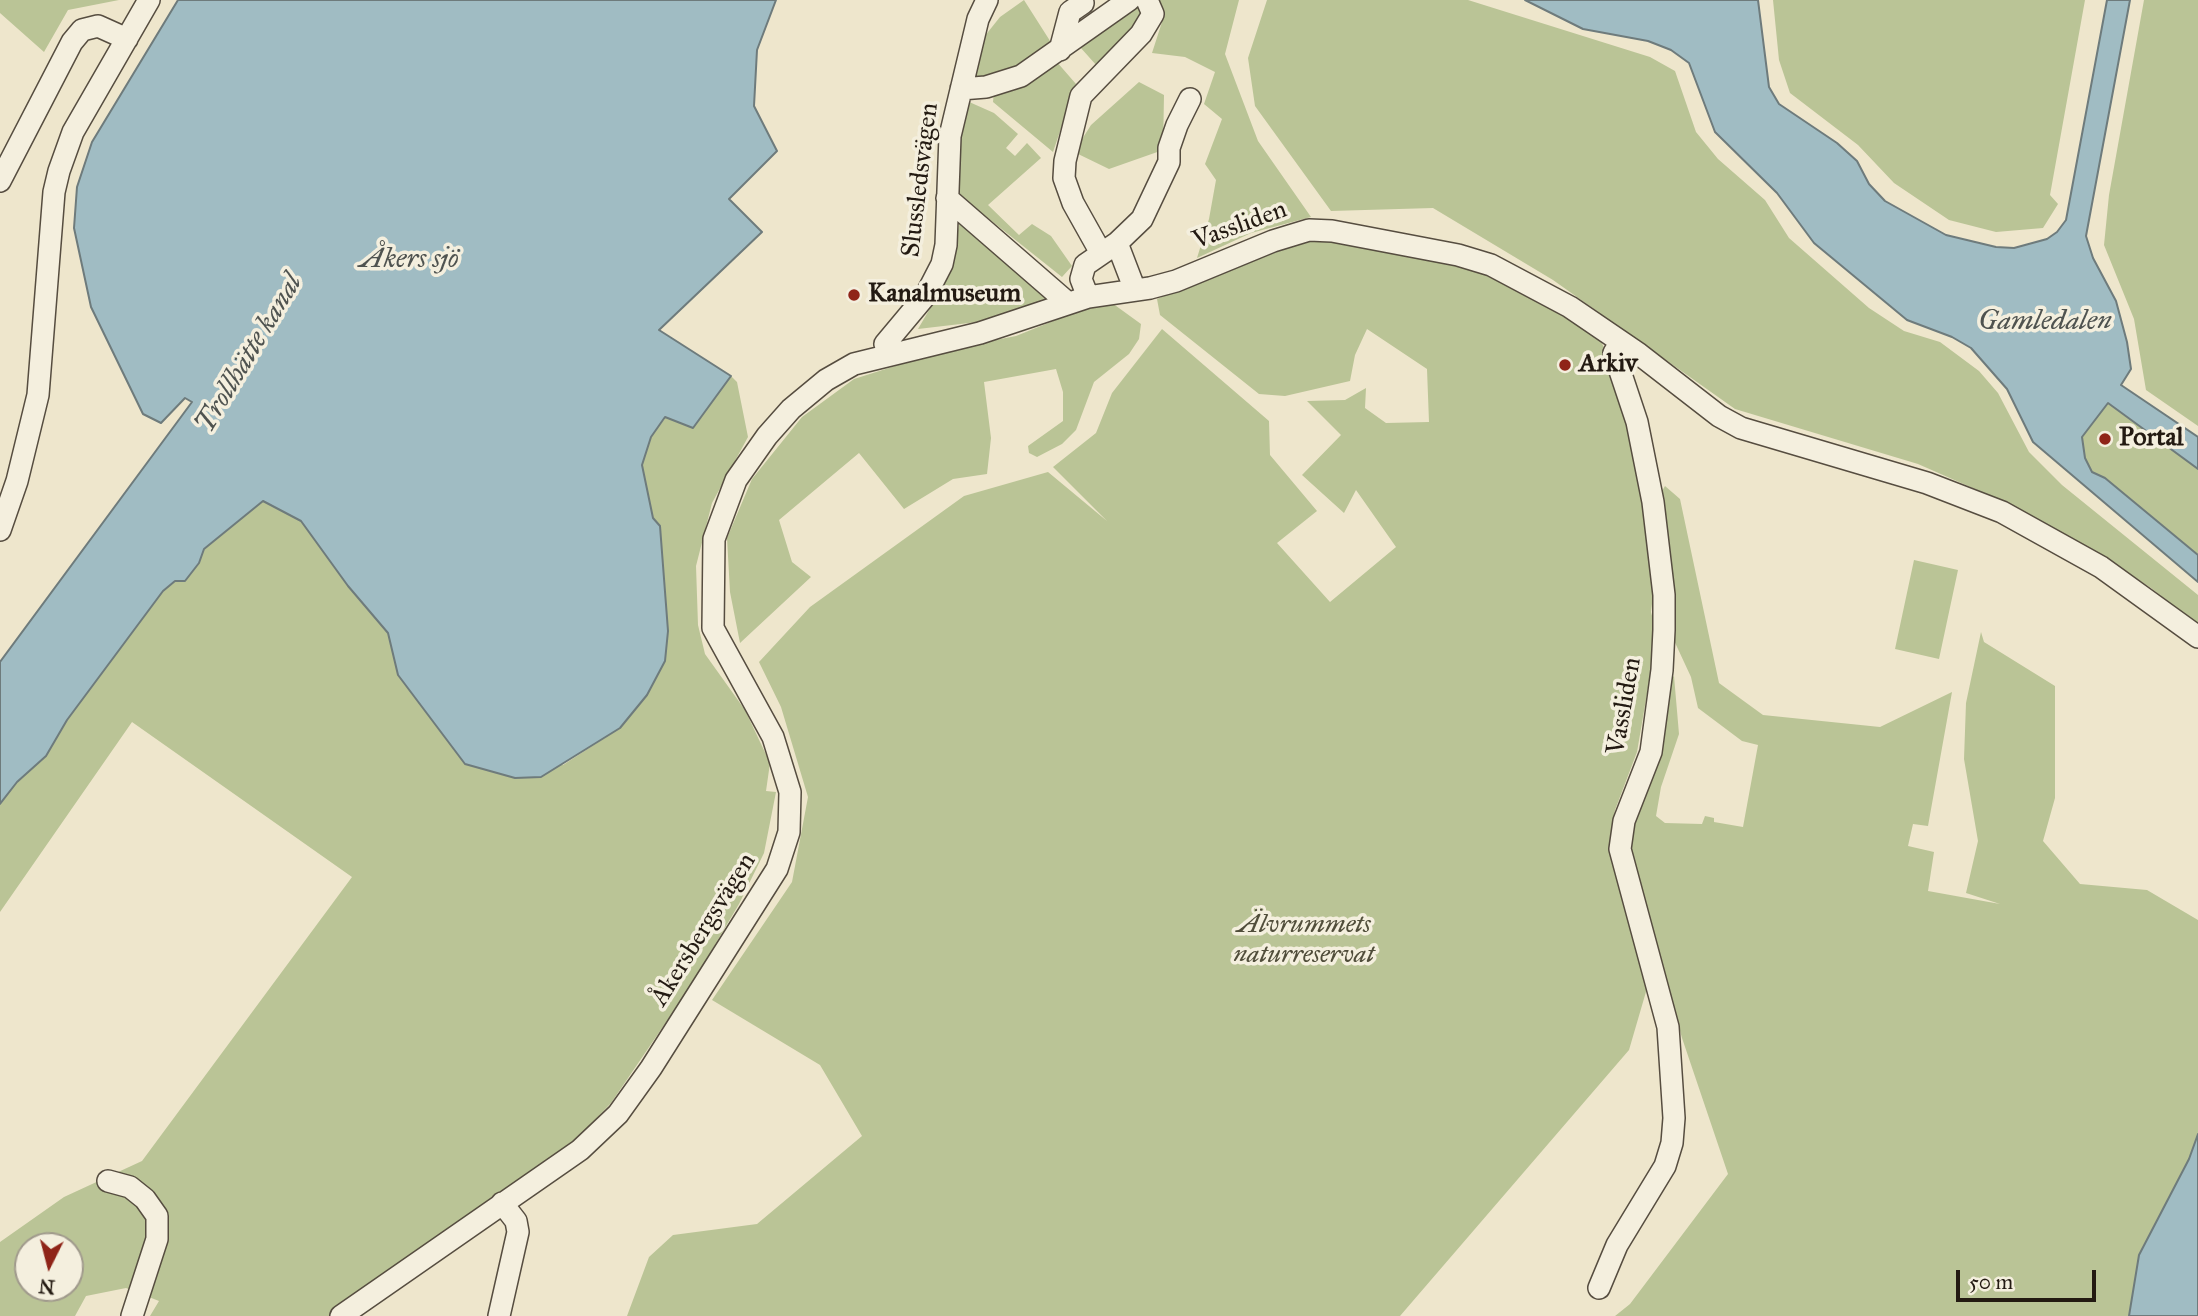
<!DOCTYPE html>
<html>
<head>
<meta charset="utf-8">
<style>
  body { margin:0 }
  #map { position:relative; width:2198px; height:1316px; overflow:hidden; background:#eee6cc; font-family:"IM FELL Great Primer",serif }
  canvas { display:block }
  .north { position:absolute; left:14px; top:1232px; width:70px; height:70px; box-sizing:border-box; background:#f4efde; border:2px solid #a09a8c; border-radius:50%; rotate:186deg; font-size:19px; font-weight:700; line-height:28px; text-align:center; color:#231a12 }
  .north::after { content:''; display:block; margin:auto; width:24px; height:32px; background:#8f2418; clip-path:polygon(50% 0,100% 100%,50% 72%,0 100%) }
  .scale { position:absolute; left:1956px; top:1270px; width:140px; height:32px; box-sizing:border-box; border:4px solid #231a12; border-top:0; padding-left:9px; font-size:21px; line-height:24px; white-space:nowrap; color:#231a12; -webkit-text-stroke:5px #f4efde; paint-order:stroke }
</style>
</head>
<body>
<div id="map">
<canvas width="2198" height="1316"></canvas>
<div class="north">N</div>
<div class="scale">50 m</div>
</div>
<script>
const context = document.querySelector('canvas').getContext('2d');
context.lineJoin = 'round';
function fill(path, color) { context.fillStyle = color; context.fill(path, 'evenodd'); }
const poly = rows => new Path2D(rows.map(r => 'M' + r).join(''));
function trace(path, color, width, dash) { context.strokeStyle = color; context.lineWidth = width; context.lineCap = dash ? 'butt' : 'round'; context.setLineDash(dash || []); context.stroke(path); }
function label(font, color, halo, rows, align = 'center') {
  context.font = font + ' "IM FELL Great Primer",serif'; context.lineWidth = 7; context.setLineDash([]); context.textBaseline = 'middle'; context.strokeStyle = halo; context.fillStyle = color; for (const [text, x, y, turn = 0] of rows) {
    context.save(); context.translate(x, y); context.rotate((+turn || 0) * Math.PI / 180); context.textAlign = isNaN(turn) ? turn : align; if (halo) context.strokeText(text, 0, 0); context.fillText(text, 0, 0); context.restore();
  }
}
const green = poly([
  [0,0,119,0,68,10,44,52,0,13],
  [1024,0,1052,44,1019,72,992,77,970,76,984,37,1000,17],
  [1150,0,1239,0,1225,54,1258,141,1311,217,1251,233,1197,258,1209,219,1216,180,1205,164,1222,119,1204,104,1215,72,1185,57,1152,53,1162,22],
  [1267,0,1468,0,1650,57,1675,71,1696,132,1718,159,1765,200,1789,238,1869,308,1904,331,1940,342,1979,371,1998,393,2029,452,2062,485,2198,595,2198,625,2151,588,2099,554,2018,508,1918,464,1735,409,1553,280,1433,208,1331,211,1255,106,1248,58],
  [1773,0,2085,0,2050,195,2058,204,2043,228,1996,232,1949,220,1894,183,1858,145,1790,93,1779,60],
  [2144,0,2198,0,2198,426,2146,390,2134,319,2104,245,2109,195],
  [1139,1,1145,14,1097,66,1080,47],
  [1056,61,1076,84,1053,152,993,102,994,91],
  [1139,82,1164,95,1163,150,1109,169,1074,152,1091,125],
  [967,101,994,113,1018,134,1006,148,1015,156,1027,143,1041,158,988,205,1019,235,1032,224,1051,236,1072,266,1062,277,959,195,957,147],
  [960,220,1054,299,986,321,918,329,949,276],
  [1322,239,1422,255,1488,273,1566,315,1600,339,1607,354,1628,423,1656,572,1651,612,1657,635,1637,752,1615,810,1609,849,1650,978,1629,1050,1400,1316,627,1316,649,1257,673,1235,757,1224,862,1136,820,1065,712,1000,792,882,808,797,781,707,759,662,810,607,964,496,1048,472,1107,521,1053,467,1096,433,1112,393,1162,329,1269,421,1270,455,1317,511,1277,543,1330,602,1396,547,1356,490,1344,513,1302,475,1341,435,1307,401,1345,400,1366,388,1365,408,1386,423,1429,422,1427,369,1367,329,1355,355,1350,381,1285,396,1259,394,1160,315,1157,299,1271,251],
  [1112,303,1141,324,1139,339,1129,354,1094,382,1076,430,1062,444,1037,457,1029,453,1028,446,1063,421,1063,392,1056,369,984,382,991,438,987,474,953,479,904,509,859,453,779,520,792,562,811,577,740,643,730,592,727,538,752,479,802,417,854,379,949,349,1016,336,1078,311],
  [731,376,737,382,748,437,712,503,696,566,698,625,705,654,745,710,770,763,766,791,776,792,764,853,739,904,690,987,611,1103,575,1141,329,1316,150,1316,159,1301,126,1288,86,1296,75,1316,0,1316,0,1242,64,1197,142,1161,352,877,132,722,0,912,0,804,17,782,46,756,67,720,163,591,199,563,204,549,263,501,301,521,348,586,388,633,393,648,563,765,620,728,647,695,665,661,668,631,660,526,653,518,642,465,651,437,666,417,693,428],
  [28,1246,70,1246,70,1288,28,1288],
  [2108,403,2198,469,2198,555,2105,478,2092,472,2085,458,2082,437],
  [1665,486,1680,499,1719,683,1763,715,1880,727,1952,692,1928,826,1913,824,1908,846,1934,852,1928,891,2000,904,1966,893,1978,841,1964,759,1966,703,1981,632,1984,642,2055,686,2055,798,2043,841,2080,884,2147,890,2198,920,2198,1138,2129,1316,1615,1316,1630,1304,1728,1174,1682,1038,1628,840,1667,683,1674,676,1679,734,1661,787,1656,816,1665,823,1702,824,1705,816,1714,818,1714,822,1743,827,1758,745,1742,741,1698,708,1691,677,1671,634,1657,500],
  [1914,560,1958,570,1939,659,1895,649]
]);
const water = poly([
  [178,0,776,0,757,50,754,106,777,151,729,199,762,232,659,330,731,376,693,428,665,417,651,437,642,465,653,518,660,526,668,631,665,661,647,695,620,728,541,777,515,778,465,764,398,675,388,633,348,586,301,521,263,501,204,549,199,563,185,581,175,581,163,591,67,720,46,756,17,782,0,804,0,662,192,402,185,398,161,423,143,414,91,307,74,228,77,187,92,142,178,0],
  [1525,0,1758,0,1769,87,1779,104,1837,143,1857,161,1869,184,1885,201,1946,235,1996,247,2014,248,2047,239,2057,232,2066,220,2107,0,2130,0,2086,236,2093,258,2116,301,2127,342,2131,369,2121,385,2198,437,2198,469,2108,403,2082,437,2085,458,2092,472,2105,478,2198,555,2198,582,2033,442,2007,389,1971,348,1952,337,1907,320,1814,243,1777,193,1715,132,1689,63,1671,50,1648,41,1583,29,1525,0],
  [2198,1134,2198,1316,2129,1316,2139,1255,2189,1159,2198,1134]
]);
const minor = poly([
  [1060,50,1070,12,1083,3],
  [961,89,986,87,1021,76,1129,0],
  [0,181,72,42,82,30,98,26,127,39],
  [947,198,1068,303],
  [1117,243,1135,290],
  [1101,253,1073,203,1064,178,1065,161,1081,96,1141,34,1153,14,1147,0],
  [1088,297,1081,279,1085,265,1117,243,1142,219,1169,162,1169,148,1177,125,1190,99],
  [888,353,885,344,926,295,942,264,946,245,950,136,978,19,987,0],
  [0,530,17,481,38,395,54,192,59,171,73,132,149,0],
  [108,1181,130,1187,145,1199,157,1216,157,1239,132,1316],
  [1599,1288,1617,1245,1665,1166,1672,1143,1674,1118,1668,1027,1620,849,1624,821,1651,752,1662,670,1664,630,1664,595,1653,502,1637,422,1614,353,1620,343],
  [341,1316,580,1150,618,1114,651,1068,777,869,789,832,790,792,773,737,713,628,714,539,736,480,767,436,791,409,826,380,854,364,980,333,1088,297,1150,288,1176,281,1273,241,1309,230,1332,231,1458,255,1491,265,1570,307,1639,354,1719,416,1741,428,1927,483,2002,512,2101,567,2198,637],
  [499,1316,518,1232,516,1221,502,1203]
]);
const markers = [
  [854,295,7,"#8f2418"],
  [1565,365,7,"#8f2418"],
  [2105,439,7,"#8f2418"]
];
const streetNames = [
  ["Slussledsvägen",921,180,-83],
  ["Vassliden",1240,226,-20],
  ["Vassliden",1625,706,-80],
  ["Åkersbergsvägen",704,930,-58]
];
const poiNames = [
  ["Kanalmuseum",868,295],
  ["Arkiv",1579,365],
  ["Portal",2119,439]
];
const parkNames = [
  ["Älvrummets",1304,926],
  ["naturreservat",1304,956]
];
const waterNames = [
  ["Åkers sjö",409,260],
  ["Gamledalen",2045,322],
  ["Trollhätte kanal",250,354,-59]
];
fill(green, '#bac496');
fill(water, '#a0bcc3');
trace(water, '#6e7b7c', 2);
trace(minor, '#564d40', 24);
trace(minor, '#f4efde', 21);
for (const [x, y, r, color] of markers) { const dot = new Path2D(); dot.arc(x, y, r, 0, 2 * Math.PI); context.fillStyle = color; context.fill(dot); trace(dot, '#f4efde', 2.5); }
label('26px', '#231a12', '#f4efde', streetNames);
label('bold 26px', '#231a12', '#f4efde', poiNames, 'left');
label('italic 26px', '#504d3a', '#f4efde', parkNames);
label('italic 28px', '#4f5350', '#f4efde', waterNames);
</script>
</body>
</html>
